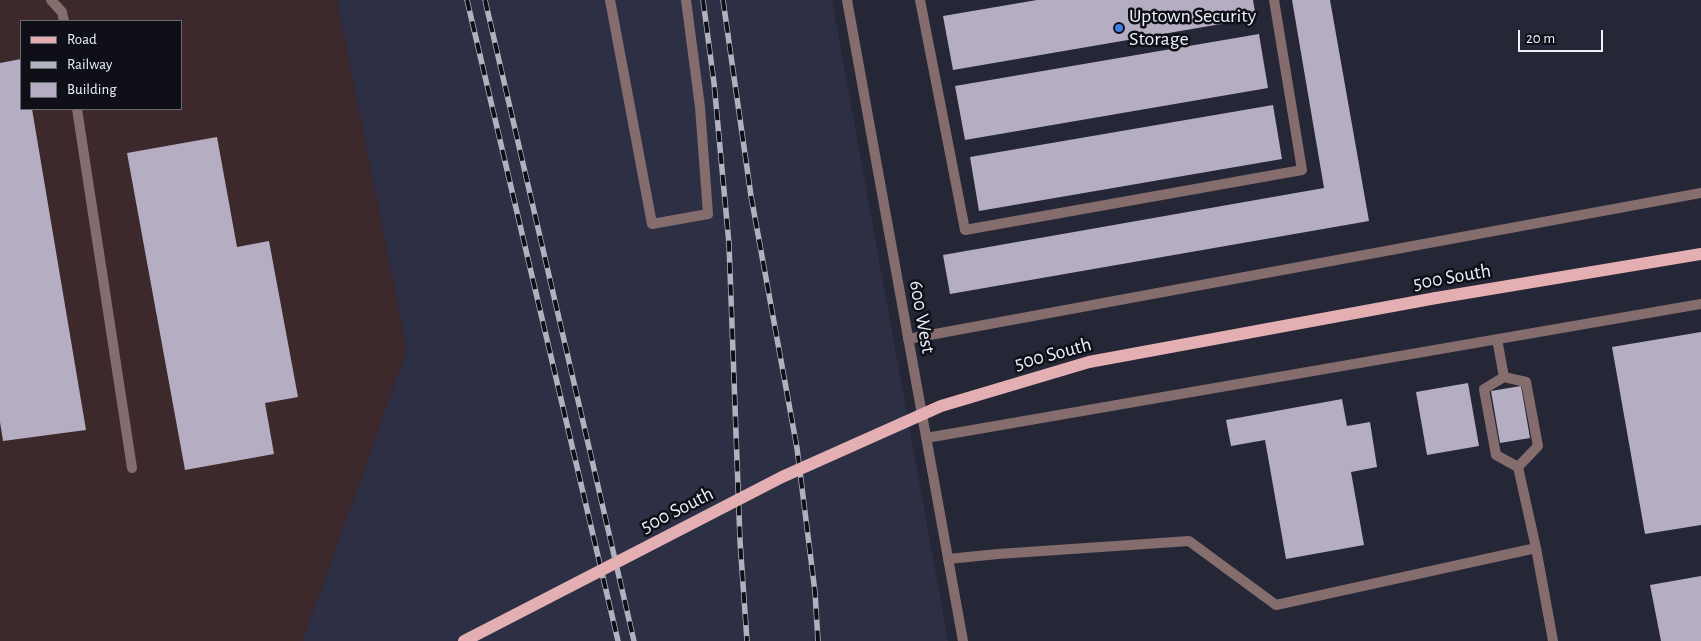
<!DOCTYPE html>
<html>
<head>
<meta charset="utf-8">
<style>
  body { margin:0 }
  #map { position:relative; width:1701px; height:641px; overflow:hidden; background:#252737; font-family:"Alegreya Sans",sans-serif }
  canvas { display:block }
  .legend { position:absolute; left:20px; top:20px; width:162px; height:90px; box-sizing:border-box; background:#0f1017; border:1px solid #686a72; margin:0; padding:6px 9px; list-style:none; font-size:15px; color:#eef0fb }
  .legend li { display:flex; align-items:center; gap:10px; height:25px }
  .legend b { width:25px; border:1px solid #686a72 }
  .scale { position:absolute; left:1518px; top:30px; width:85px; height:22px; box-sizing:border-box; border:2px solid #eef0fb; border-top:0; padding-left:6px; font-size:15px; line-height:18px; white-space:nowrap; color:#eef0fb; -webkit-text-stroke:4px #0f1017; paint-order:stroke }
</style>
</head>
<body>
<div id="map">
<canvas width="1701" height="641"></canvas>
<ul class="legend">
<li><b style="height:6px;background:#e3afb3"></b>Road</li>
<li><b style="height:6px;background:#b0b2bf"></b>Railway</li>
<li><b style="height:14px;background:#b5adc1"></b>Building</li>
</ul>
<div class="scale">20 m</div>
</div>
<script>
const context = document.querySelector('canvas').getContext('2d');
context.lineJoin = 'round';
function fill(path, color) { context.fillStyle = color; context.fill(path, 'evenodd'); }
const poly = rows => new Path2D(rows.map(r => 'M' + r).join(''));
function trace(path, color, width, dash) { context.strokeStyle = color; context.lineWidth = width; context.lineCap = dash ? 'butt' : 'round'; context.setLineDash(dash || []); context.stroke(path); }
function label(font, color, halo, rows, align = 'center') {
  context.font = font + ' "Alegreya Sans",sans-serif'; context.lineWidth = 5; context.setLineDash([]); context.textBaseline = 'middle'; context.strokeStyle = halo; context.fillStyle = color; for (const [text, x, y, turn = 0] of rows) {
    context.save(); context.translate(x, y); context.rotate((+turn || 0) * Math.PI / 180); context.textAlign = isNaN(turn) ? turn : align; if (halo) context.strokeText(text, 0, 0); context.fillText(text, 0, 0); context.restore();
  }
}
const industrial = poly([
  [0,0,337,0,407,350,303,641,0,641],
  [21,21,181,21,181,109,21,109]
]);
const built = poly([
  [337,0,832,0,948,641,303,641,407,350]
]);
const building = poly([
  [1037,0,1253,0,1256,18,953,70,943,16],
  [1292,0,1330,0,1369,221,950,294,943,255,1324,188],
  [1259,34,1268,88,965,140,955,86],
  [21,59,21,109,32,109,86,430,3,441,0,422,0,63],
  [1273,105,1282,159,979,211,970,157],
  [217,137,237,247,269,241,298,397,265,403,274,454,185,470,127,153],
  [1701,332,1701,525,1645,534,1612,347],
  [1468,383,1479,446,1427,455,1416,392],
  [1521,386,1530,438,1500,443,1491,391],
  [1342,399,1347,426,1370,422,1377,467,1351,472,1364,545,1286,559,1265,440,1231,446,1226,420],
  [1701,576,1701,641,1661,641,1650,585]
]);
const service = poly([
  [51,0,62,12,64,21],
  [610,0,652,224,708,214,700,107,686,0],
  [920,0,965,230,1302,170,1274,0],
  [77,109,132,468],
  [1504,377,1484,389,1496,455,1518,467],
  [1536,548,1553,641],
  [948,559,998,554,1189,541,1276,605,1536,548,1518,467,1538,446,1526,382,1504,377,1497,339]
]);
const minor = poly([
  [847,0,963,641],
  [908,339,1701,193],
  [926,438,1701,304]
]);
const primary = poly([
  [1436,298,1701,254]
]);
const rail = poly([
  [467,0,618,641],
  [485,0,634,641],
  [703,0,714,83,729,244,740,541,747,641],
  [723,0,751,196,797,448,815,592,818,641]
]);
const primaryBridge = poly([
  [464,641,782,477,941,406,1089,362,1436,298]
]);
const markers = [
  [1119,28,5,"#3f7fe0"]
];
const poiNames = [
  ["Uptown Security",1129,16],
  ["Storage",1129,39]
];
const streetNames = [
  ["500 South",1452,277,-10],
  ["600 West",922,317,80],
  ["500 South",1053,354,-15],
  ["500 South",677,510,-27]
];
fill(industrial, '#3d292b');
fill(built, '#2d2f45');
fill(building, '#b5adc1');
trace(service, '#856c6d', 10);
trace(minor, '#856c6d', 10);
trace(primary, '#e3afb3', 12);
trace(rail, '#b0b2bf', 5.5);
trace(rail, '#0f1017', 4, [11]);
trace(primaryBridge, '#e3afb3', 12);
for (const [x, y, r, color] of markers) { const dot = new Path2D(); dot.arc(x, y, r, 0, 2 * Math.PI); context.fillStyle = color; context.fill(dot); trace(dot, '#0f1017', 2); }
label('20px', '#eef0fb', '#0f1017', poiNames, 'left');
label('20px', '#eef0fb', '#0f1017', streetNames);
</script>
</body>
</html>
